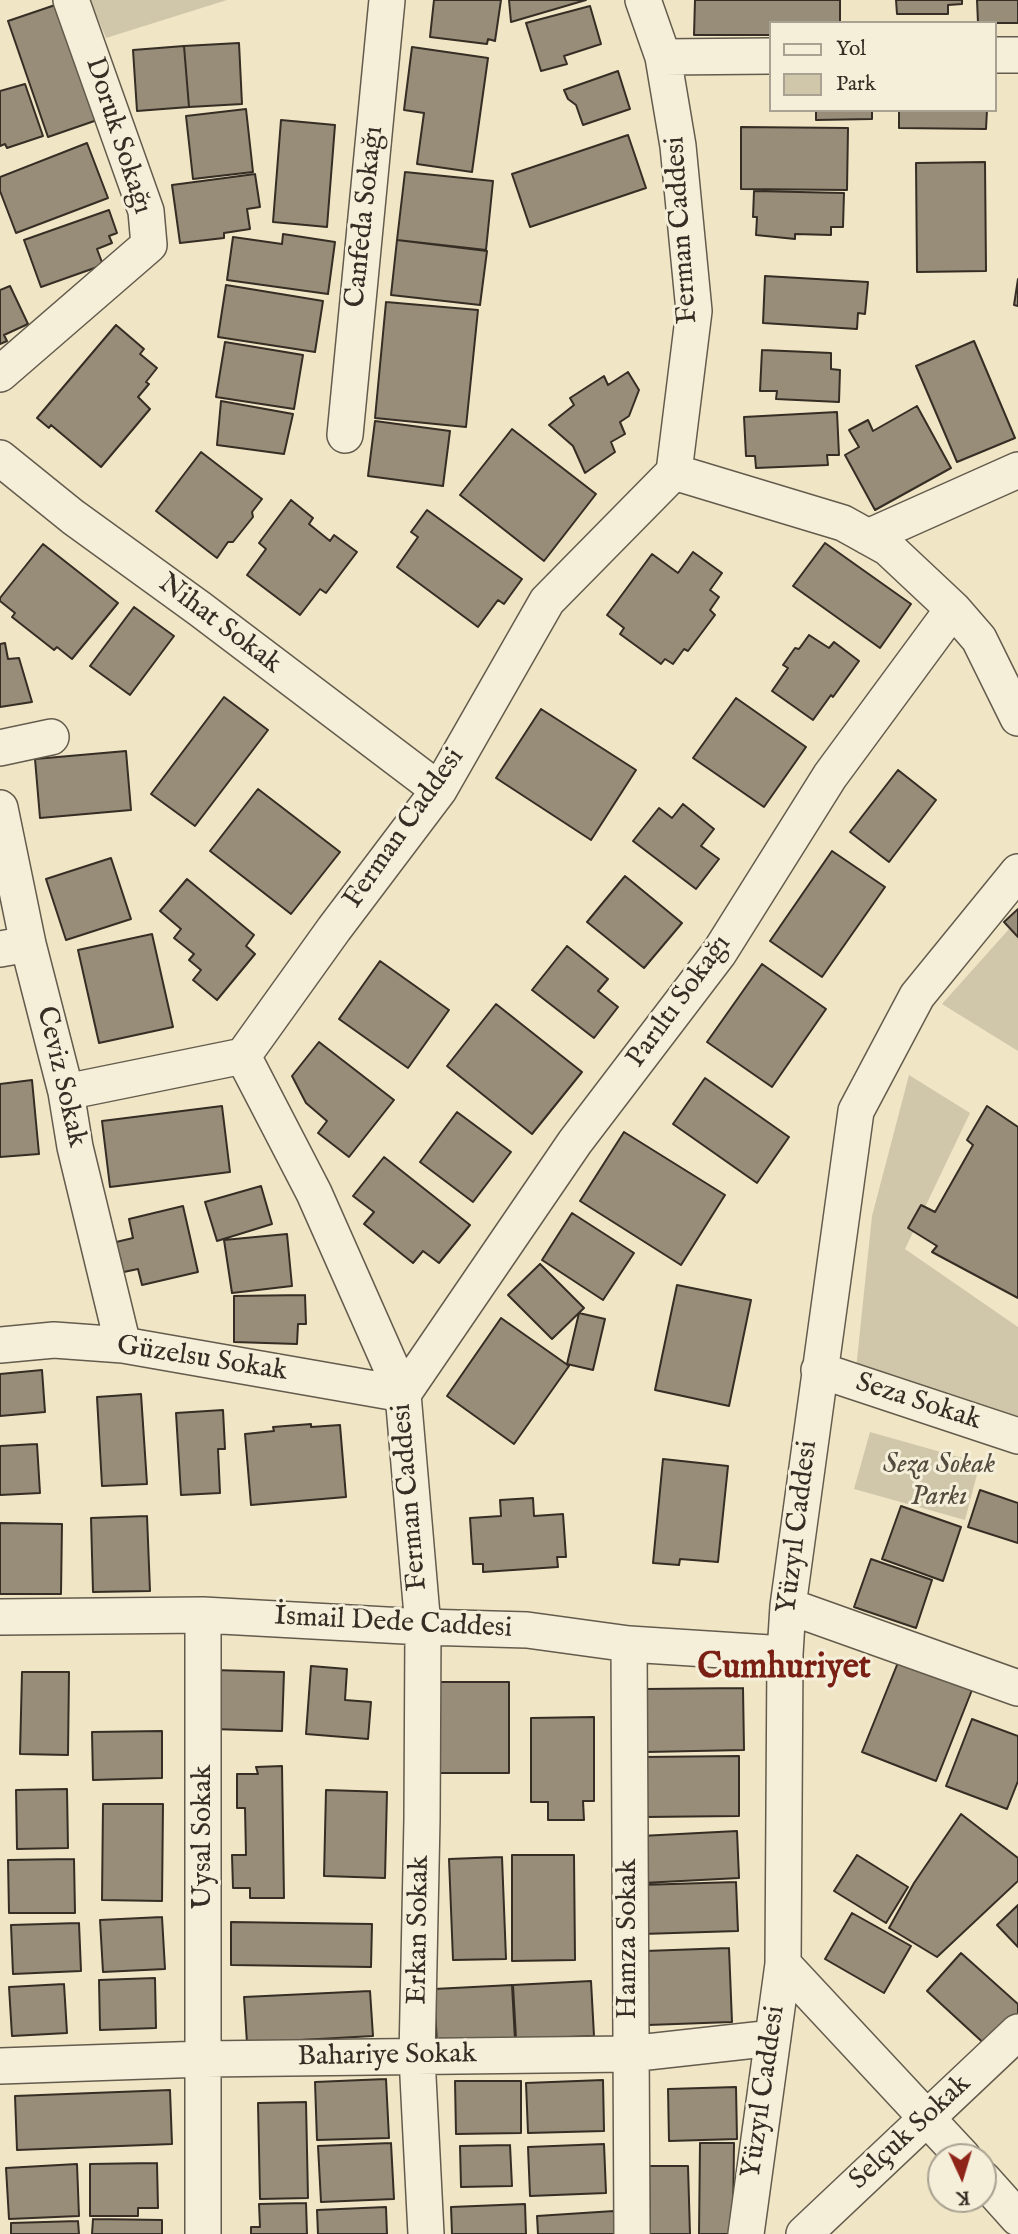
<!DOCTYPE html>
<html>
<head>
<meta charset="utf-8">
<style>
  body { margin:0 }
  #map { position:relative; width:1018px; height:2234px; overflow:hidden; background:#f0e6c6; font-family:"IM FELL English",serif }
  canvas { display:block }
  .legend { position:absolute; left:769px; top:21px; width:228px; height:91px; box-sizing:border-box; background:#f5efda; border:2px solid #a9a191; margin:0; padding:9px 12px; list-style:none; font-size:21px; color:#362d24 }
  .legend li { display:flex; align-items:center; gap:14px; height:35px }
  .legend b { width:35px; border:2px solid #a9a191 }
  .north { position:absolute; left:927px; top:2143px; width:70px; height:70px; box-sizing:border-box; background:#f5efda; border:2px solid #a9a191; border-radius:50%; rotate:176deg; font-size:19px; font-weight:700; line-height:28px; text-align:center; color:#362d24 }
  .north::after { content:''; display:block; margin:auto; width:24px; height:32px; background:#8f2418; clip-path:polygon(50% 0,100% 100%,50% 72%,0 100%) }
</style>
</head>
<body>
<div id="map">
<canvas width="1018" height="2234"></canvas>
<ul class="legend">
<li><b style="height:9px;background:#f5efda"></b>Yol</li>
<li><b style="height:19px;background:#d0c7aa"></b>Park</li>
</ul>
<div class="north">K</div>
</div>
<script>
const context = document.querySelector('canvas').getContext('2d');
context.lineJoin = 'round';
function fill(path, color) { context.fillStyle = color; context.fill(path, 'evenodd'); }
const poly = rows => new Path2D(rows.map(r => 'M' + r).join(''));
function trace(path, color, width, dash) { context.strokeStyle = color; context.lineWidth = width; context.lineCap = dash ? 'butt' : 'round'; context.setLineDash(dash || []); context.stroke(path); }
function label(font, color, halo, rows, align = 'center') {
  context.font = font + ' "IM FELL English",serif'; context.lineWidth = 6; context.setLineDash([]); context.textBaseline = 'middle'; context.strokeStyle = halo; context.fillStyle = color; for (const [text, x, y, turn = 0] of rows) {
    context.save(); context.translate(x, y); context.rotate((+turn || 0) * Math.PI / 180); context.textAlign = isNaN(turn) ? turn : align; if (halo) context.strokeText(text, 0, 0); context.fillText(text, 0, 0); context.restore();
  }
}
const green = poly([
  [90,0,227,0,106,38],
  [1018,919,1018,1051,942,1004],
  [909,1075,970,1113,905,1249,1018,1327,1018,1419,856,1369,872,1216],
  [870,1432,980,1463,965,1520,854,1489]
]);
const building = poly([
  [434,0,501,0,495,41,488,39,487,44,430,37,434,0],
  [509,0,586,0,511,22,509,0],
  [695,0,840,0,840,23,771,23,771,35,694,35,695,0],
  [896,0,962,0,962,4,948,5,948,14,897,14,896,0],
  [977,0,1018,0,1018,23,978,23,977,0],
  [64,2,103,118,48,137,8,21,64,2],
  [590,6,601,44,564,56,567,64,541,71,526,23,590,6],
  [239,43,242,104,189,107,184,46,239,43],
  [184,46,189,107,137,111,133,50,184,46],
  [412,47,488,58,472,172,417,164,424,113,404,110,412,47],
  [618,71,630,109,583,125,576,105,568,99,564,90,618,71],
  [25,84,43,136,7,148,5,144,0,146,0,91,25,84],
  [246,109,253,172,193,179,186,116,246,109],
  [816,110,872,110,872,119,816,120,816,110],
  [899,110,987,110,986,129,899,128,899,110],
  [281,120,335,125,327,227,273,222,281,120],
  [741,127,848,128,847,190,741,189,741,127],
  [628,135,646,188,530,227,512,174,628,135],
  [87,143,108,198,16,233,0,191,0,177,87,143],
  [985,162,986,271,917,272,916,163,985,162],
  [405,172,493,181,486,250,397,240,405,172],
  [255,174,260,207,247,209,250,229,224,233,224,238,180,243,172,185,255,174],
  [754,191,844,193,843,227,831,227,831,235,795,234,795,239,756,235,757,217,753,217,754,191],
  [109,210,117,233,109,236,112,243,97,249,103,265,41,287,24,240,109,210],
  [283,234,335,242,328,294,227,280,233,237,282,244,283,234],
  [397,240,487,251,480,305,391,295,397,240],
  [765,276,868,282,865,314,858,313,857,329,763,323,765,276],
  [1018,279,1018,306,1014,305,1018,279],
  [226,285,323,301,315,352,218,337,226,285],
  [10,286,28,324,4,335,7,341,0,344,0,290,10,286],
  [386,302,478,310,466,427,375,418,386,302],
  [116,325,144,349,140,354,157,368,146,382,149,384,138,397,150,409,101,467,51,425,49,428,37,418,116,325],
  [974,341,1015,438,957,462,916,366,974,341],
  [225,342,303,355,294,409,216,397,225,342],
  [762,350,831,353,831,369,840,370,839,402,776,399,777,391,760,391,762,350],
  [628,372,639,390,629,416,620,422,625,434,611,442,615,452,585,473,573,446,549,425,574,405,570,398,604,376,608,385,628,372],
  [221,401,293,414,284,454,217,445,221,401],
  [917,406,951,468,875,510,845,455,859,447,849,430,868,420,873,431,917,406],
  [837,412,839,455,827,455,828,465,756,468,755,456,746,456,744,417,837,412],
  [375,421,450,431,443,486,368,476,375,421],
  [512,429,596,494,544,561,460,495,512,429],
  [201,452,262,499,252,512,253,517,233,542,228,542,217,558,156,511,201,452],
  [291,500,313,518,309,524,330,541,334,535,357,552,326,593,320,589,300,615,247,575,266,549,259,543,291,500],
  [427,510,522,579,504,604,498,600,478,627,397,567,418,537,411,532,427,510],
  [825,543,911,604,880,648,793,586,825,543],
  [43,544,118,603,72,659,57,647,54,650,12,617,15,613,0,601,0,598,43,544],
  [693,552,722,573,710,590,719,597,710,610,715,615,688,651,684,649,673,664,665,659,661,664,620,634,624,628,607,615,652,554,678,573,693,552],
  [134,607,174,636,130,695,90,666,134,607],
  [809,635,829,648,834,642,859,661,833,697,831,695,813,720,772,691,788,668,783,665,795,648,799,649,809,635],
  [5,643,8,659,19,658,32,702,0,707,0,644,5,643],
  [224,697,268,730,195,826,151,794,224,697],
  [736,698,806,747,764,807,693,758,736,698],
  [541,709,636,770,591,840,496,778,541,709],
  [126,751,131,810,40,818,35,759,126,751],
  [898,770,936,800,889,862,850,832,898,770],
  [258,789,340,852,291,914,210,851,258,789],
  [683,804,714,829,701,846,719,859,696,889,633,841,659,808,672,818,683,804],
  [832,851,885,887,822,977,770,941,832,851],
  [111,858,131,919,66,940,46,879,111,858],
  [625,876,682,923,644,968,587,922,625,876],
  [187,879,254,935,246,946,255,954,217,1000,193,980,201,970,189,960,194,954,174,938,181,929,160,911,187,879],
  [1018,909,1018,937,1004,922,1018,909],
  [152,934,173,1027,99,1043,78,950,152,934],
  [567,946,608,979,598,991,618,1007,594,1038,532,990,567,946],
  [380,961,449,1010,408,1068,339,1019,380,961],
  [762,964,826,1009,772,1087,707,1042,762,964],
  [496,1004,582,1072,532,1134,447,1066,496,1004],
  [319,1042,394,1100,349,1157,318,1133,327,1121,306,1103,292,1076,319,1042],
  [705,1078,789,1137,757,1183,673,1124,705,1078],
  [32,1080,39,1154,0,1157,0,1084,32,1080],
  [222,1106,230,1172,110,1187,102,1121,222,1106],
  [987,1106,1018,1127,1018,1298,932,1252,937,1246,908,1228,921,1205,935,1212,973,1145,967,1140,987,1106],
  [457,1112,511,1152,473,1202,420,1162,457,1112],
  [624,1132,725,1195,681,1265,580,1201,624,1132],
  [384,1157,470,1225,439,1263,423,1251,413,1263,364,1224,374,1212,353,1196,384,1157],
  [261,1186,272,1224,217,1241,205,1202,261,1186],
  [183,1206,198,1272,142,1285,138,1269,119,1273,112,1243,133,1238,129,1219,183,1206],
  [572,1213,634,1253,603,1300,542,1260,572,1213],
  [287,1234,292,1286,232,1293,224,1240,287,1234],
  [540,1264,584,1308,552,1339,508,1295,540,1264],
  [677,1285,751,1300,729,1406,655,1390,677,1285],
  [305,1295,306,1324,298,1324,297,1344,234,1342,234,1296,305,1295],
  [579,1313,605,1319,593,1370,567,1364,579,1313],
  [501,1318,569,1366,514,1444,447,1396,501,1318],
  [42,1370,45,1412,0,1416,0,1374,42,1370],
  [141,1394,147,1484,102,1486,97,1397,141,1394],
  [223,1410,225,1449,218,1449,220,1493,181,1495,176,1413,223,1410],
  [311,1424,311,1427,340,1425,346,1497,251,1505,245,1434,274,1431,273,1427,311,1424],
  [37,1444,40,1493,0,1495,0,1446,37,1444],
  [663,1459,728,1466,718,1562,680,1559,679,1565,653,1563,663,1459],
  [980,1490,1018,1503,1018,1543,968,1527,980,1490],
  [533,1498,534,1516,563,1514,566,1557,557,1557,558,1567,483,1572,483,1564,473,1564,470,1518,501,1516,500,1500,533,1498],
  [901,1506,961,1527,943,1581,882,1559,901,1506],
  [147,1516,150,1591,93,1592,91,1518,147,1516],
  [0,1523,62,1524,61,1594,0,1594,0,1523],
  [871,1559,932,1580,916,1628,854,1607,871,1559],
  [899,1660,972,1690,936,1781,862,1752,899,1660],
  [311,1666,347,1669,345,1700,371,1702,368,1739,306,1734,311,1666],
  [213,1670,284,1672,282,1731,211,1729,213,1670],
  [22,1672,69,1672,68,1755,20,1754,22,1672],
  [435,1682,509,1682,509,1773,435,1773,435,1682],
  [743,1688,744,1750,646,1752,645,1689,743,1688],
  [594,1717,594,1801,583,1801,584,1820,548,1820,548,1802,531,1802,531,1718,594,1717],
  [972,1719,1018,1736,1018,1781,1007,1809,946,1786,972,1719],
  [162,1731,162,1778,93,1780,92,1732,162,1731],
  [739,1756,739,1816,644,1817,643,1757,739,1756],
  [282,1766,284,1898,250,1898,250,1888,233,1888,232,1855,246,1855,245,1808,237,1808,237,1774,258,1774,256,1767,282,1766],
  [67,1789,68,1848,17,1849,16,1790,67,1789],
  [326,1790,387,1792,385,1878,324,1876,326,1790],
  [103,1804,163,1804,162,1901,102,1900,103,1804],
  [961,1814,1018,1858,1018,1881,937,1957,889,1928,914,1883,961,1814],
  [737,1831,739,1878,643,1883,641,1836,737,1831],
  [512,1855,574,1855,575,1960,512,1961,512,1855],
  [857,1855,908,1887,886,1923,834,1891,857,1855],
  [502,1857,506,1959,453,1960,449,1859,502,1857],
  [74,1859,75,1913,9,1913,8,1860,74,1859],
  [736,1882,738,1931,642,1934,640,1885,736,1882],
  [1018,1905,1018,1947,997,1925,1018,1905],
  [852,1913,911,1946,884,1993,825,1959,852,1913],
  [162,1917,165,1969,103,1972,100,1920,162,1917],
  [231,1922,372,1924,371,1967,231,1965,231,1922],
  [79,1923,81,1971,13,1974,11,1925,79,1923],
  [729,1948,732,2022,648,2025,645,1951,729,1948],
  [961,1953,1018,2004,1018,2016,989,2048,927,1991,961,1953],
  [155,1978,156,2028,100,2030,99,1980,155,1978],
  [591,1981,594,2036,516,2039,513,1985,591,1981],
  [64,1984,67,2033,12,2036,9,1987,64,1984],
  [512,1985,515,2040,437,2044,434,1989,512,1985],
  [370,1991,373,2036,247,2043,244,1997,370,1991],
  [386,2079,389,2138,317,2140,315,2082,386,2079],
  [603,2080,604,2131,528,2133,526,2083,603,2080],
  [455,2081,521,2081,521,2133,456,2134,455,2081],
  [736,2087,737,2139,669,2141,668,2089,736,2087],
  [170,2090,172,2144,17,2150,15,2096,170,2090],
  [306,2102,308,2198,260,2199,258,2103,306,2102],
  [391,2143,394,2199,321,2202,318,2146,391,2143],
  [700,2143,734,2143,733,2225,731,2234,699,2234,700,2143],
  [604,2144,606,2193,530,2196,528,2147,604,2144],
  [510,2145,512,2186,461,2187,460,2146,510,2145],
  [157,2163,158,2208,138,2208,138,2216,90,2216,90,2164,157,2163],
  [77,2164,79,2216,9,2219,6,2168,77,2164],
  [649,2166,688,2166,690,2234,650,2234,649,2166],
  [306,2203,307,2234,251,2234,251,2227,260,2227,259,2204,306,2203],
  [525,2204,526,2234,452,2234,451,2207,525,2204],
  [386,2207,387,2234,318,2234,317,2210,386,2207],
  [614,2211,615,2234,538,2234,537,2216,614,2211],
  [93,2219,162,2220,162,2234,92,2234,93,2219],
  [78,2221,79,2234,11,2234,11,2223,78,2221]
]);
const minor = poly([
  [995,55,1018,55],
  [663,57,771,56],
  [0,374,149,245,146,211,71,0],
  [345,435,387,0],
  [0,458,73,517,200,609,439,790],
  [674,472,843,523,888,548,953,609,979,639,1018,718],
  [868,537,1018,470],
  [0,748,51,737],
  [0,808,28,944,66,1092,75,1147,123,1345],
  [0,949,28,944],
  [66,1092,243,1056],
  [0,1345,54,1340,123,1345,403,1394,575,1142,719,953,830,776,953,609],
  [819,1370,1018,1436],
  [788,1606,1018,1688],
  [0,1617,203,1615,423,1627,527,1630,629,1644,785,1654],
  [629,1644,632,2234],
  [783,1964,963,2157],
  [0,2066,204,2059,629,2054,773,2038],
  [983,2179,1018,2218],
  [203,2234,203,1615],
  [426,2234,417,2057,422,1819,423,1627,403,1394,314,1193,243,1056,334,929,439,790,547,601,674,472,694,311,678,146,663,57,643,0],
  [746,2234,783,1964,785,1654,788,1606,856,1111,917,996,1018,872],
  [804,2234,1018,2032]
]);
const streetNames = [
  ["Doruk Sokağı",117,136,72],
  ["Canfeda Sokağı",366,217,-84],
  ["Ferman Caddesi",683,230,-94],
  ["Nihat Sokak",219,625,37],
  ["Ferman Caddesi",405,829,-55],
  ["Parıltı Sokağı",680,1002,-54],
  ["Ceviz Sokak",60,1077,77],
  ["Güzelsu Sokak",202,1360,9],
  ["Seza Sokak",918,1403,18],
  ["Ferman Caddesi",411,1497,-95],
  ["Yüzyıl Caddesi",799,1527,-83],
  ["İsmail Dede Caddesi",393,1624,3],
  ["Uysal Sokak",204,1837,-90],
  ["Erkan Sokak",420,1930,-89],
  ["Hamza Sokak",629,1939,-90],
  ["Bahariye Sokak",387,2057,-1],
  ["Yüzyıl Caddesi",765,2092,-82],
  ["Selçuk Sokak",911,2133,-43]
];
const parkNames = [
  ["Seza Sokak",939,1466],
  ["Parkı",939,1498]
];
const districtNames = [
  ["Cumhuriyet",784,1670]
];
fill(green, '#d0c7aa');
fill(building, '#978d78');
trace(building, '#362d24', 2);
trace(minor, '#645b4c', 38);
trace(minor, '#f5efda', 35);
label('28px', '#362d24', '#f5efda', streetNames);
label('italic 28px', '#554c3f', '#f5efda', parkNames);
label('bold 35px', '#7a1f14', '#f5efda', districtNames);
</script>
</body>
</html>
